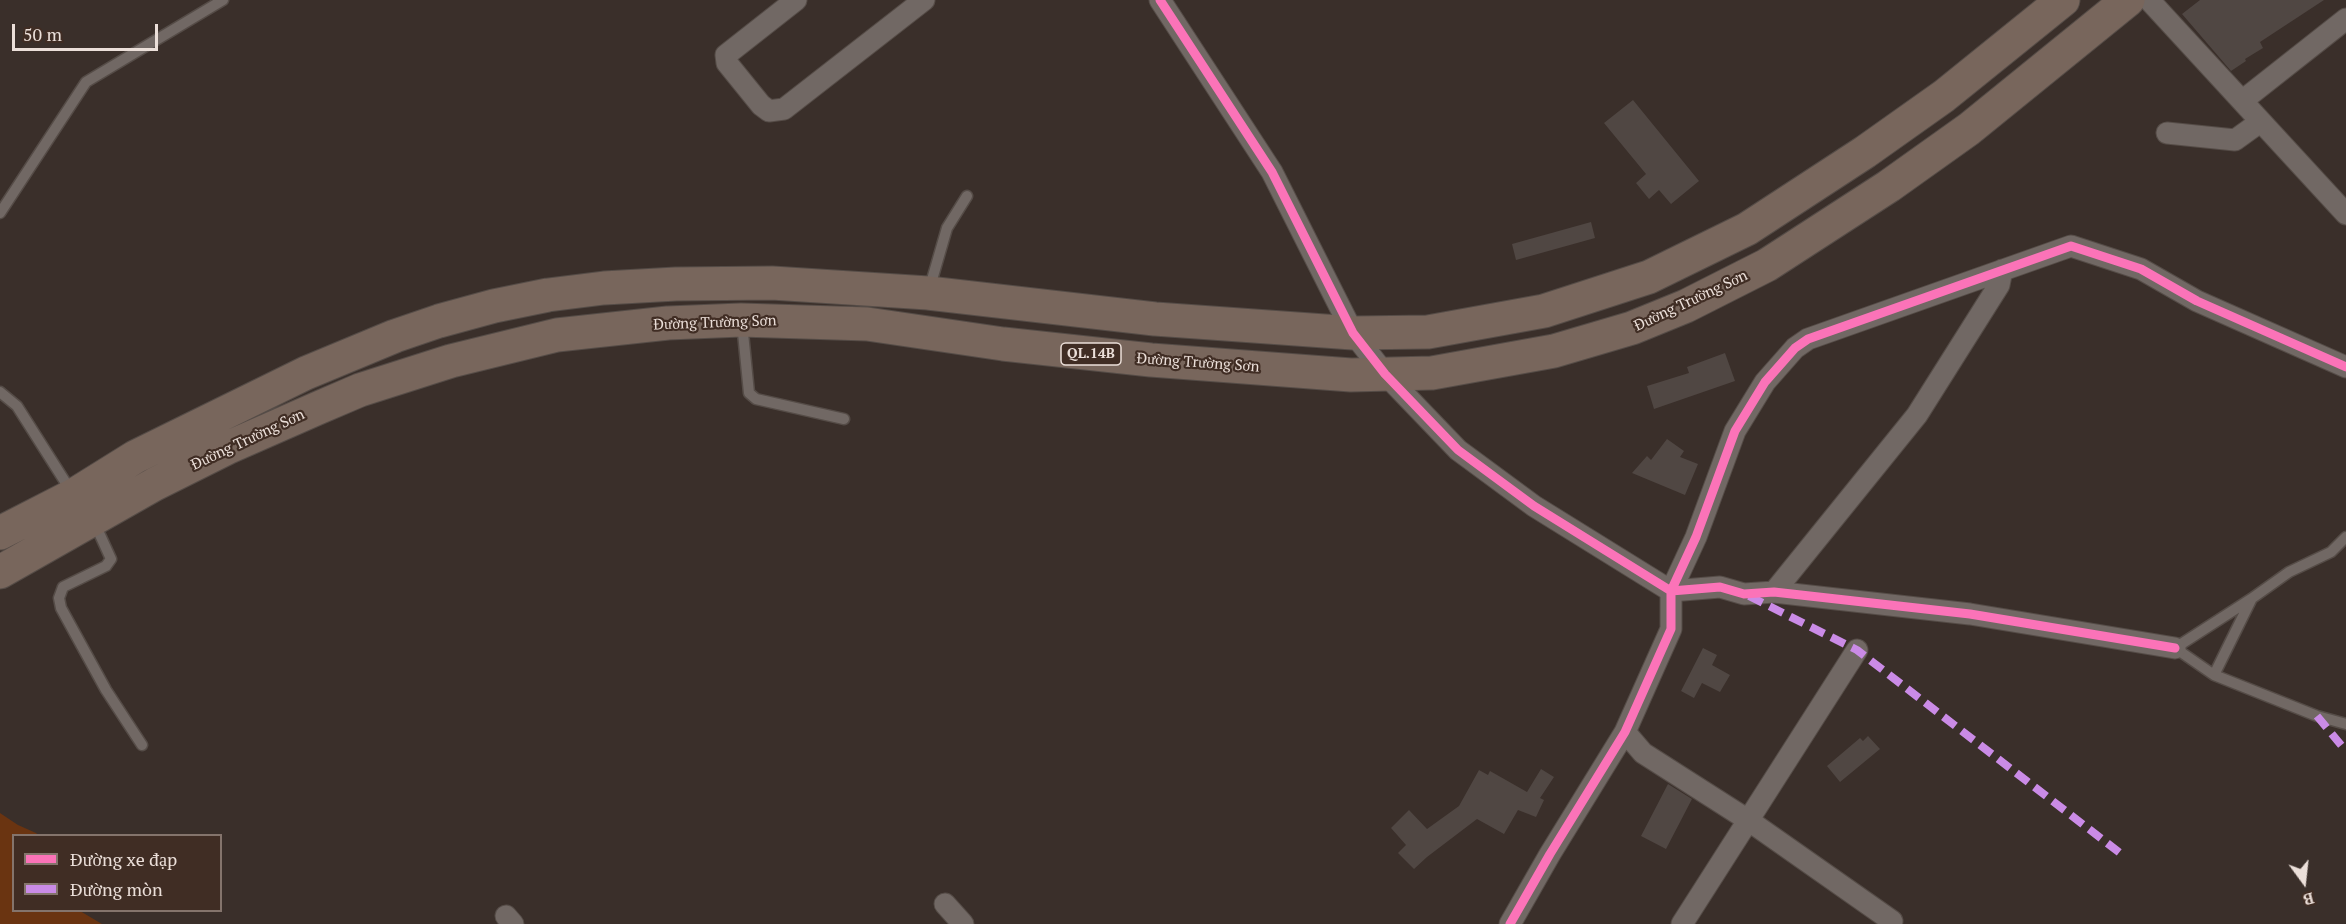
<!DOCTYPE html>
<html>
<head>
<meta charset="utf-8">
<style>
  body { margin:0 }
  #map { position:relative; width:2346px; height:924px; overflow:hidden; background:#3a2f2a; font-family:"PT Serif",serif }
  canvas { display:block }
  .legend { position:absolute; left:12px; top:834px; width:210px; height:78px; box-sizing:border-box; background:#402d24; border:2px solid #84746c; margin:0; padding:8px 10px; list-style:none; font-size:18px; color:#ebdfd9 }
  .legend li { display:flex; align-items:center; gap:12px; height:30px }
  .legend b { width:30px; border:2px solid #84746c }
  .north { position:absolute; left:2274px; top:852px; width:60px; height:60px; -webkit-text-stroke:4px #402d24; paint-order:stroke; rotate:165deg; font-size:16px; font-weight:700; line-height:24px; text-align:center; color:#ebdfd9 }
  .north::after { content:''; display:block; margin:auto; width:21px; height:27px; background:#ebdfd9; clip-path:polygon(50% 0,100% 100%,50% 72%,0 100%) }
  .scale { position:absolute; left:12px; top:24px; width:146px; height:27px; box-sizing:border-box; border:3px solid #ebdfd9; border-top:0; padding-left:8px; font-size:18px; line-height:21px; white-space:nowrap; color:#ebdfd9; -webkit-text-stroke:4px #402d24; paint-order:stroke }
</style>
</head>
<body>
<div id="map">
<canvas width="2346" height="924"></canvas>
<ul class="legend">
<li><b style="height:8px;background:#fb73b8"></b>Đường xe đạp</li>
<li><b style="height:8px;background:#ca8be6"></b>Đường mòn</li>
</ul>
<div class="north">B</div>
<div class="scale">50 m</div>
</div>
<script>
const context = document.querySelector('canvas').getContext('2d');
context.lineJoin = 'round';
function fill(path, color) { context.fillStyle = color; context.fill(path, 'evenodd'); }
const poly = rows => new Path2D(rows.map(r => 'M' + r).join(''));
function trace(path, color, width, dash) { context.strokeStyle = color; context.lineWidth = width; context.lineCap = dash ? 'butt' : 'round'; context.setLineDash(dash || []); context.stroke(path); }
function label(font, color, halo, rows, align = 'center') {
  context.font = font + ' "PT Serif",serif'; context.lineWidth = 4.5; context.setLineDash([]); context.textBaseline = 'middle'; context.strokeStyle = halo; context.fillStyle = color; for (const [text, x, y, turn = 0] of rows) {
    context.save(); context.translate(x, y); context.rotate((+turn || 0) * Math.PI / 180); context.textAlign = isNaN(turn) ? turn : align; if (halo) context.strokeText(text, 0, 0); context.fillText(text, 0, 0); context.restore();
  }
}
const water = poly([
  [0,813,18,825,36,833,38,835,14,836,14,910,80,911,102,924,0,924]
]);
const building = poly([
  [2200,0,2324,0,2260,42,2263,48,2245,59,2246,61,2231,71,2182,14],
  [1633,100,1699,181,1671,204,1659,190,1649,199,1636,183,1646,174,1604,123],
  [1591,222,1595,238,1516,260,1512,244],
  [1725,353,1735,381,1654,409,1647,386,1689,373,1687,367],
  [1667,439,1684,451,1680,457,1698,464,1685,495,1632,473,1647,456,1651,460],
  [1703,648,1717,655,1712,665,1730,675,1720,692,1702,683,1694,698,1681,691],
  [1868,736,1880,749,1840,782,1827,766,1860,738,1863,741],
  [1541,769,1554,777,1540,798,1544,800,1536,817,1518,810,1504,834,1477,819,1427,857,1414,869,1398,853,1406,845,1391,828,1409,810,1427,829,1459,806,1479,770,1488,775,1490,771,1527,792],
  [1668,784,1692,799,1666,849,1641,836]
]);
const lane = poly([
  [0,213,86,82,223,0],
  [929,290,947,228,967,196],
  [742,323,749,393,756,399,844,419],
  [0,392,17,406,71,491],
  [95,524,111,559,106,566,63,587,59,598,61,608,106,690,142,745],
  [2346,537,2331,552,2289,572,2251,599,2175,648,2214,675,2317,716,2346,724],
  [2214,675,2251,600]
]);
const street = poly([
  [796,0,726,55,727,63,761,105,769,111,784,109,924,0],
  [1160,0,1272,172,1353,333,1385,374,1458,450,1534,506,1671,591,1671,629,1625,732,1550,854,1510,924],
  [2149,0,2346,214],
  [2242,101,2346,19],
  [2167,133,2235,140,2260,122],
  [1774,592,1917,415,1999,285,2002,270],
  [2175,648,1970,614,1774,592,1744,594,1720,587,1671,591,1696,537,1735,431,1765,382,1795,348,1808,339,2071,246,2141,269,2197,301,2346,367],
  [1625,732,1643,753,1748,820,1892,921],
  [945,904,963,924],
  [506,916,513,924],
  [1682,924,1857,650]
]);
const highway = poly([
  [0,533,74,495,135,457,306,373,395,336,439,321,494,306,548,295,604,288,676,284,772,283,928,293,1155,319,1353,333,1428,332,1544,311,1649,277,1747,229,1865,152,1944,96,2063,0],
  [0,572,155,484,227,448,318,408,360,390,451,361,557,335,668,323,741,320,867,324,1003,344,1151,360,1351,375,1432,373,1554,351,1632,328,1686,306,1767,265,1889,186,1969,129,2128,0]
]);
const quiet = poly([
  [1749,596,1857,650,2120,853],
  [2317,716,2346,751]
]);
const cycleway = poly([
  [1160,0,1272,172,1353,333,1385,374,1458,450,1534,506,1671,591,1671,629,1625,732,1550,854,1510,924],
  [2175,648,1970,614,1774,592,1744,594,1720,587,1671,591,1696,537,1735,431,1765,382,1795,348,1808,339,2071,246,2141,269,2197,301,2346,367]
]);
const shields = [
  [1091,354,60]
];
const shieldNames = [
  ["QL.14B",1091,354]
];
const streetNames = [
  ["Đường Trường Sơn",1691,301,-25],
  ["Đường Trường Sơn",715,323,-2],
  ["Đường Trường Sơn",1198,363,4],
  ["Đường Trường Sơn",248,440,-25]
];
fill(water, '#6a3411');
fill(building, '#504743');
trace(lane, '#554c47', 13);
trace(street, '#554c47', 23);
trace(highway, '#554c47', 35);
trace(lane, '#716864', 10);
trace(street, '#716864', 21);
trace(highway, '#78665c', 33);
trace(quiet, '#ca8be6', 8, [15, 8]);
trace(cycleway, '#fb73b8', 9);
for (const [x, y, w] of shields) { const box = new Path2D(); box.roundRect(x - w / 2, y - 11, w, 22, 4.5); context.fillStyle = '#402d24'; context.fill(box); trace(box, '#ebdfd9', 1.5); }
label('bold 14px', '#ebdfd9', null, shieldNames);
label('15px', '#ebdfd9', '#402d24', streetNames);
</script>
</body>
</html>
